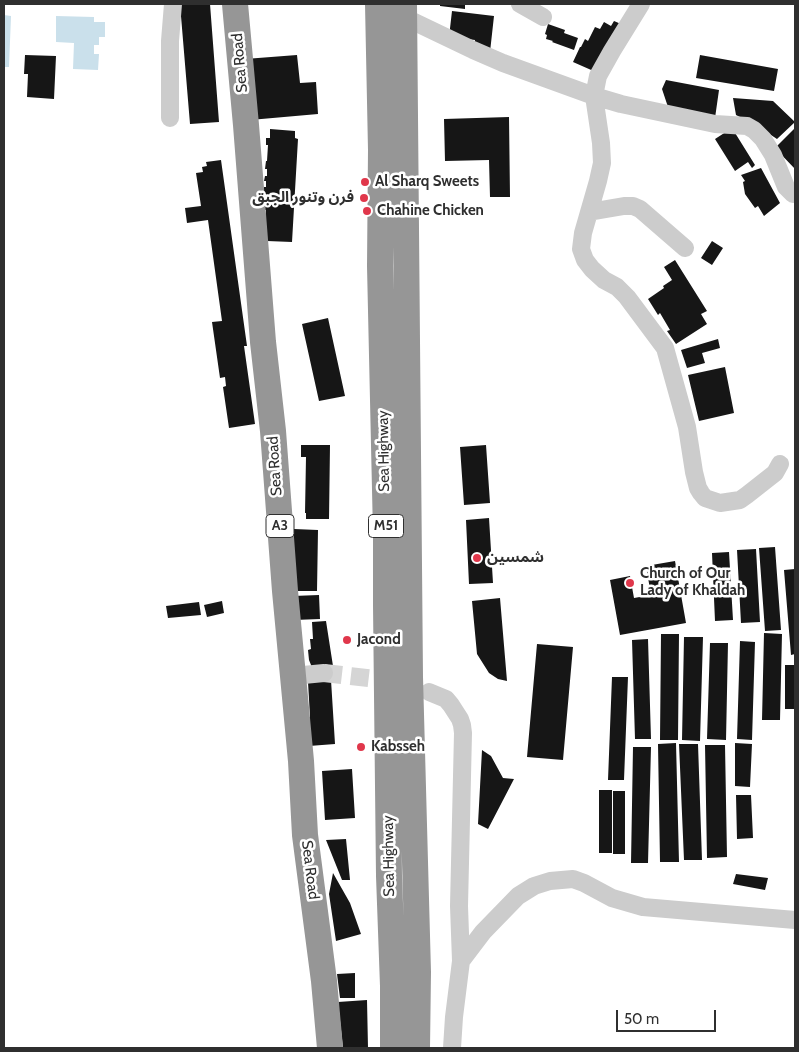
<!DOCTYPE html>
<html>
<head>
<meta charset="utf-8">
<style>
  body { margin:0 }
  #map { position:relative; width:799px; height:1052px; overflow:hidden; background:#fff; font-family:Cabin,sans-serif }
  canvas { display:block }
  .frame { position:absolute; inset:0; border:5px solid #2f2f2f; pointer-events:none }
  .scale { position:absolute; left:616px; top:1010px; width:100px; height:22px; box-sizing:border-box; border:2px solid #2f2f2f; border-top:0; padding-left:6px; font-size:15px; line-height:18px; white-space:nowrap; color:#2f2f2f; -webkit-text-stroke:4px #fff; paint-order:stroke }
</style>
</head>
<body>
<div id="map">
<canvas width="799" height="1052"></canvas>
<div class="frame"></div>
<div class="scale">50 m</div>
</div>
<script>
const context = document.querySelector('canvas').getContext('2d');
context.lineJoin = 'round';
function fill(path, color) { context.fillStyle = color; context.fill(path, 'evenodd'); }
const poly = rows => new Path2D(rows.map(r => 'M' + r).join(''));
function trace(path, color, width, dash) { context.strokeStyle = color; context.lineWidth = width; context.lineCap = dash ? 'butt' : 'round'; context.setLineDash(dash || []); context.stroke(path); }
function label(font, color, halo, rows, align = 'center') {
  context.font = font + ' Cabin,"Noto Sans Arabic",sans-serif'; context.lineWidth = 5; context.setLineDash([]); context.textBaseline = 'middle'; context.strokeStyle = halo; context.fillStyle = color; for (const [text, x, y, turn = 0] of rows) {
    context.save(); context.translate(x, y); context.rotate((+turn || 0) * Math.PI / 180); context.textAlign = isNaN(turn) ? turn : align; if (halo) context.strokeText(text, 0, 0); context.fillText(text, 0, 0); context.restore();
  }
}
const water = poly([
  [4,15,11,16,9,67,4,67],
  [56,16,94,17,94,22,105,22,105,37,99,37,99,45,94,45,94,54,99,54,98,70,73,69,74,43,56,42]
]);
const building = poly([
  [180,4,210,4,219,122,190,124],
  [440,4,465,4,465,9,440,6],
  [452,11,494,16,490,52,473,50,475,40,449,37],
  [614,21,621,24,598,73,573,62,580,47,581,47,585,39,588,41,595,27,600,29,604,22,611,26],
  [548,24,565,30,564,33,578,38,574,50,552,42,553,41,546,39,547,35,545,34],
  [25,55,56,56,54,99,27,97,28,74,24,74],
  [297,55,300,83,316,82,318,114,250,120,245,59],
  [700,55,778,69,774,91,696,78],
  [666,80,719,90,715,118,669,110,662,89],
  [733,98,773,101,795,122,777,139,756,125,736,115],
  [509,117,510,197,490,197,489,160,445,161,444,119],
  [732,128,755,165,752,168,748,162,735,171,715,139],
  [795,128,795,169,775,148],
  [270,129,295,131,295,138,298,139,292,242,267,241,265,234,266,210,263,210,264,201,266,201,266,194,264,194,264,187,266,187,266,181,264,181,265,176,267,176,267,169,265,169,266,161,267,161,268,145,266,145,266,138,270,138],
  [221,160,247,346,244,346,255,424,229,428,223,387,226,386,225,377,220,378,212,322,222,321,208,220,187,223,185,208,201,206,196,173,203,172,202,167,207,166,206,162],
  [761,168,780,203,764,216,758,206,755,208,745,194,743,182,745,181,741,175],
  [712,241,723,248,712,265,701,258],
  [675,260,707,311,701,314,707,324,676,344,667,331,670,330,660,313,658,315,648,299,664,288,663,286,672,280,664,267],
  [328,318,345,396,319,401,302,324],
  [718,339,720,348,702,353,705,363,687,368,681,350],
  [725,367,734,413,699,421,688,375],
  [301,445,330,445,329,519,306,519,306,513,305,513,306,457,301,457],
  [486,445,490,503,464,505,460,447],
  [489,518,493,583,469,584,466,520],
  [294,529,318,530,317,591,293,591],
  [775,547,781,630,765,631,759,548],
  [756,549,760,622,741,623,737,550],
  [729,552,733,620,715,621,712,553],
  [675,561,686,623,620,635,610,580,630,576,634,598,651,595,646,566],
  [795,569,795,654,791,655,784,570],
  [319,595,320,619,294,620,293,596],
  [500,598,507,681,498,679,489,673,477,654,472,601],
  [222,601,224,613,207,617,204,605],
  [199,602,201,615,168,618,166,606],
  [326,621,333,666,313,670,309,660,308,650,311,649,310,639,313,639,312,622],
  [764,633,782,634,780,720,762,720],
  [661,634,679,634,678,740,660,740],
  [684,637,703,637,700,741,682,740],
  [648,639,651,739,635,739,632,640],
  [740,641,755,642,752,740,737,739],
  [710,643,728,643,726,740,707,739],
  [537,644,573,647,563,760,527,757],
  [785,665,795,665,795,709,785,709],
  [612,677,628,677,624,780,608,780],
  [331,680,335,744,309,746,307,717,310,717,308,682],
  [676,743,679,862,660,862,658,744],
  [735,743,752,744,750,787,735,786],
  [679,744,698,744,702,860,684,860],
  [705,745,725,745,727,857,707,858],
  [633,747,651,747,648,863,631,863],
  [482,750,491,756,503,778,514,779,488,829,478,824],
  [352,769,355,818,325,820,322,771],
  [599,790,612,790,612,853,599,853],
  [613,791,625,791,625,854,613,854],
  [736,795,751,795,753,838,737,839],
  [346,839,350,880,342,880,326,840],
  [333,873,350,903,361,934,336,941,329,894],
  [736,874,768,878,765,890,733,884],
  [355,973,355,998,340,998,337,974],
  [367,1000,368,1048,343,1048,338,1002]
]);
const minorTunnel = poly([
  [324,673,376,679,397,684]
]);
const minor = poly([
  [520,4,543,17],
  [641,4,612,51,598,76,594,96,601,143,602,163,598,181,583,233,581,249,585,260,592,269,604,280,617,287,627,297,665,348,687,427,694,472,698,488,701,493,705,498,720,503,740,500,747,495,775,473,780,464],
  [404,17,473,50,503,63,594,96,621,104,715,124,747,126,754,130,763,139,773,155,786,187,793,194],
  [170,118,170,41,173,4],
  [589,212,624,206,633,206,640,209,685,248],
  [293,676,324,673],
  [429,692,446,699,451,705,460,719,462,725,463,733,459,906,461,961,454,1017,452,1048],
  [461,961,483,932,518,896,534,886,550,881,573,879,584,883,612,898,643,907,795,920]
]);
const highway = poly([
  [235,4,246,125,263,342,273,431,285,591,301,761,305,835,324,981,330,1048],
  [378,4,381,150,380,266,386,534,386,605,389,876,393,986,393,1048],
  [404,4,410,677,418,972,417,1048]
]);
const markers = [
  [365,182,5,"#e0374b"],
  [364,198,5,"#e0374b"],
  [367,211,5,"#e0374b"],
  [477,558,5,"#e0374b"],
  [630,583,5,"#e0374b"],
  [347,640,5,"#e0374b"],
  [361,747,5,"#e0374b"]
];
const shields = [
  [280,526,28],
  [386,526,35]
];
const shieldNames = [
  ["A3",280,526],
  ["M51",386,526]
];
const streetNames = [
  ["Sea Road",240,63,-95],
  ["Sea Highway",384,451,-91],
  ["Sea Road",275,466,-94],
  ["Sea Highway",389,856,-91],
  ["Sea Road",310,870,83]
];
const poiNames = [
  ["Al Sharq Sweets",375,182],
  ["فرن وتنور الجبق",354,198,"right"],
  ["Chahine Chicken",377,211],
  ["شمسين",487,558],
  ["Church of Our",640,574],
  ["Lady of Khaldah",640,591],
  ["Jacond",357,640],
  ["Kabsseh",371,747]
];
fill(water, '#cae0eb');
fill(building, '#161616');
trace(minorTunnel, '#d5d5d5', 18, [18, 9]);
trace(minor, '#ccc', 18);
trace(highway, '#969696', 26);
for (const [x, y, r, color] of markers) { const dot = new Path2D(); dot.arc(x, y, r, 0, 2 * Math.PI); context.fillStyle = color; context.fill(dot); trace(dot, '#fff', 2); }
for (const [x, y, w] of shields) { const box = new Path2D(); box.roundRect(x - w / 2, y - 11.5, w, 23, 4); context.fillStyle = '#fff'; context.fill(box); trace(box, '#2f2f2f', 1); }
label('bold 14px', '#2f2f2f', null, shieldNames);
label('15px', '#2f2f2f', '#fff', streetNames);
label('bold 15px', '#2f2f2f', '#fff', poiNames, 'left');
</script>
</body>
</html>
